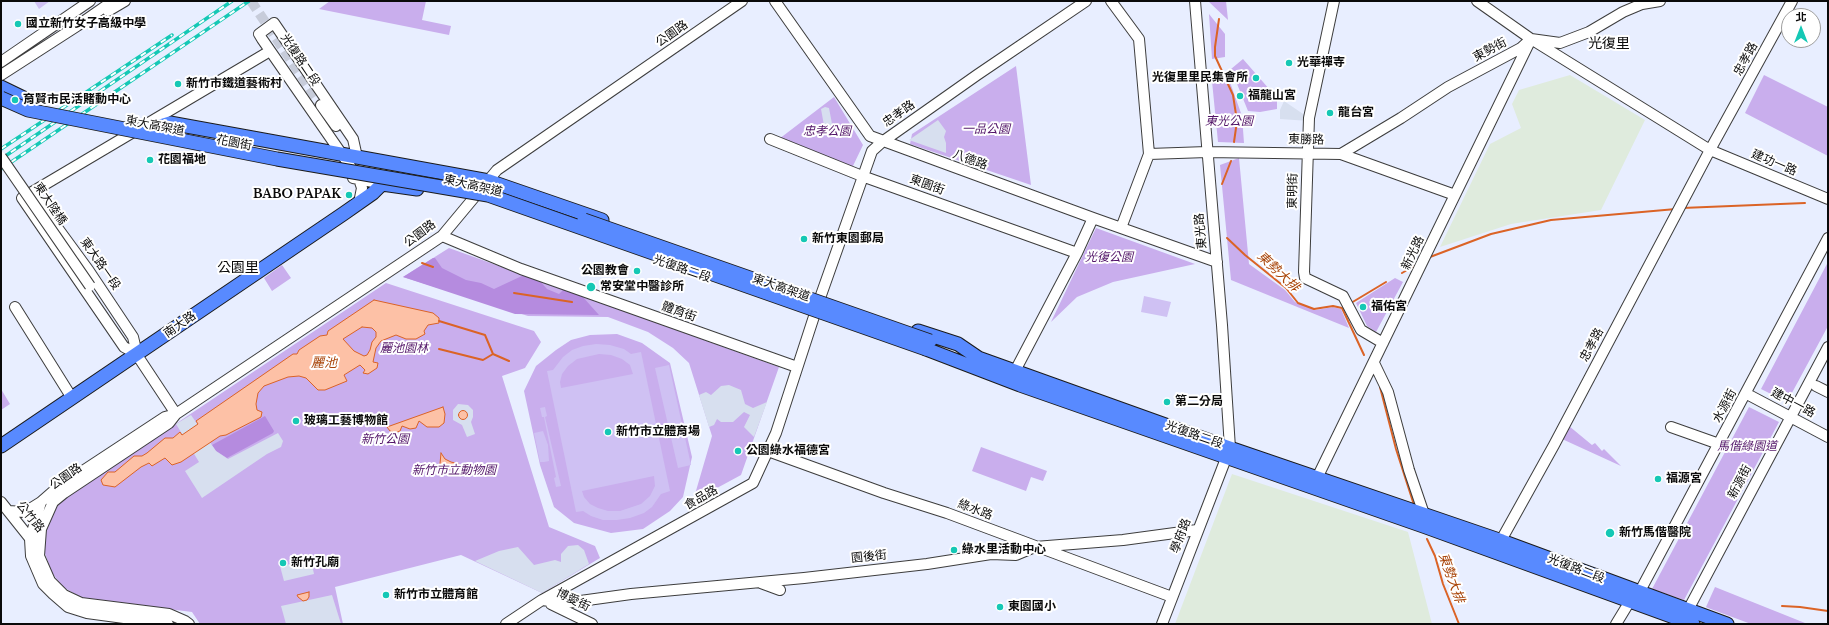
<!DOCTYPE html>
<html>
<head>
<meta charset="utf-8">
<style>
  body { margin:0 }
  #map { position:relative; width:1829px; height:625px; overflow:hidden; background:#e8eeff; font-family:"Libre Baskerville","Noto Sans TC",serif }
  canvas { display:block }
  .frame { position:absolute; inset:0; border:2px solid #0a0a0a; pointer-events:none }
  .north { position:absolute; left:1781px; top:8px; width:40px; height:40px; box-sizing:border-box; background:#fff; border:1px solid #9d9d9d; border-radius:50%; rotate:0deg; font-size:11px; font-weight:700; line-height:16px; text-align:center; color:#0a0a0a }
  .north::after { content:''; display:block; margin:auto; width:14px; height:18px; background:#15c8b5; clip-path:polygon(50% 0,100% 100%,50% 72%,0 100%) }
</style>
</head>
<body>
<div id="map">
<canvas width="1829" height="625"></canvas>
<div class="frame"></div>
<div class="north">北</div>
</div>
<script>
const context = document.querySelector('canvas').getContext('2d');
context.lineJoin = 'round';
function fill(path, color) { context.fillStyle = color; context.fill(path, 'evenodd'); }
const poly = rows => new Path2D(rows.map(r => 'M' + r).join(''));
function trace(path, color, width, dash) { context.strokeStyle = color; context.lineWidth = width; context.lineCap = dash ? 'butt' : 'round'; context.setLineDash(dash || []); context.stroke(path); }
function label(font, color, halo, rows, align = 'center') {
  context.font = font + ' "Libre Baskerville","Noto Sans TC",serif'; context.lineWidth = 4; context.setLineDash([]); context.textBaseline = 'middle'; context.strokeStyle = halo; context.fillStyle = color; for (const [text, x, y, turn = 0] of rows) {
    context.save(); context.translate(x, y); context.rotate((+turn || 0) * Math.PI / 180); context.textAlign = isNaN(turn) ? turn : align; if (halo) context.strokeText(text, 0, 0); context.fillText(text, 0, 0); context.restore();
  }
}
const industrial = poly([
  [1570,75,1645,120,1601,210,1511,224,1440,247,1490,144,1521,128,1512,104,1519,90],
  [1232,474,1408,532,1432,624,1175,624]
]);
const green = poly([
  [330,1,426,1,422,20,451,26,449,35,319,9],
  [1208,1,1226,1,1228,20],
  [1209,14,1225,34,1225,57,1212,59],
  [1243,59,1277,98,1277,109,1260,112,1248,111,1231,69],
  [1016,66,1031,185,910,144,912,134],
  [1211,71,1226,71,1242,116,1244,143,1218,142],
  [1764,75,1828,107,1828,156,1745,113],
  [834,97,863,145,852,168,779,139],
  [1239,158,1249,264,1285,290,1295,302,1316,310,1333,307,1341,309,1349,328,1231,280,1220,165],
  [1096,228,1195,264,1113,282,1077,297,1051,322],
  [449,248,779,367,741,475,693,501,712,436,689,363,673,348,648,332,608,317,528,316,403,277],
  [1828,262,1828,326,1787,402,1761,389],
  [282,265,291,278,272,291,264,278],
  [1395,278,1403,282,1376,332,1367,326,1356,303],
  [386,283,534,331,541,342,525,368,502,376,549,527,595,546,600,558,542,593,461,555,335,587,343,624,200,624,192,612,82,598,63,587,52,573,43,548,44,531,50,515,62,500],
  [617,334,642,343,670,363,692,457,683,497,670,511,643,529,611,533,574,523,554,507,540,465,524,391,536,366,556,350,571,340,590,335],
  [1,389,10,404,1,410],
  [1749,407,1779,422,1684,600,1652,589],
  [1569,426,1592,445,1595,443,1602,451,1604,449,1621,466,1562,439],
  [981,447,1047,471,1043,481,1031,477,1026,491,972,471],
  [1715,587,1805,623,1815,624,1751,624,1708,608,1706,607]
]);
const forest = poly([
  [433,258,435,258,442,268,466,280,481,283,494,289,524,275,539,280,547,289,559,294,566,287,582,296,599,315,515,314,403,277],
  [265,416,274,431,273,433,227,458,216,451,212,445]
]);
const pitch = poly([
  [34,1,50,1,39,9],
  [1144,296,1171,302,1167,317,1141,312],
  [596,344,610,345,624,349,631,354,641,352,670,491,661,494,652,507,644,513,630,518,617,520,603,520,591,516,583,511,576,512,547,371,553,370,563,357,572,350,583,346],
  [599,354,611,355,622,359,630,365,633,374,561,388,560,382,562,374,568,366,577,359],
  [654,476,655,486,650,496,641,504,620,511,608,511,598,508,590,504,584,497,582,491],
  [669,365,691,465,678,468,655,368],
  [545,407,547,416,545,417,561,486,556,487,554,478,556,477,544,417,542,417,540,408],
  [543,431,548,445,549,461,544,462,540,462,534,433]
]);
const plaza = poly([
  [1284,101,1309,118,1309,121,1280,119,1280,110],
  [825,107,829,108,833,129,825,131,821,109],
  [938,120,946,131,944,137,946,143,946,153,909,140],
  [729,385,741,390,745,404,753,408,767,402,754,437,744,427,750,415,744,412,733,422,721,422,717,419,714,425,709,427,699,395,706,392,711,395,721,386],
  [458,404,468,405,473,410,473,417,471,422,475,434,467,437,462,425,453,420,453,410],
  [191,415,216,451,228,459,278,433,283,441,281,447,267,454,202,498,185,471,199,462,176,424],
  [578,545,584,550,589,564,542,593,475,561,499,551,518,547,534,565,555,560,561,562,561,554,568,546],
  [311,560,314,574,284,581,280,566],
  [332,595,341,624,286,624,281,606]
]);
const water = poly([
  [374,300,433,313,439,318,439,323,428,325,424,331,425,334,416,339,406,339,396,335,381,341,376,348,373,362,378,363,377,368,368,374,363,373,365,370,360,365,344,375,347,381,325,390,318,390,306,378,299,376,288,377,264,386,258,393,256,404,257,410,262,412,261,417,226,435,220,436,181,462,172,465,165,458,152,466,149,463,141,467,115,487,103,485,101,480,108,472,115,472,134,456,142,456,147,453,165,438,173,438,180,432,182,435,198,424,196,421,293,354,297,354,299,350,320,336,327,335,328,331,374,300],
  [362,327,372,328,376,332,376,337,372,342,370,350,367,355,364,356,354,351,343,339,362,327],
  [443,407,445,414,444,423,439,427,427,427,419,421,416,428,410,429,402,426,400,431,395,433,390,431,387,427,443,407],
  '458.5 415a4.5 4.5 0 1 1 9 0a4.5 4.5 0 1 1-9 0Z',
  [441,453,445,459,451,462,459,464,439,475,441,453],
  [309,592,309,597,307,600,303,601,298,597,297,595,309,592]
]);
const stream = poly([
  [1219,19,1215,47,1215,56,1233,95,1237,121,1234,142],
  [1222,184,1231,161],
  [1682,208,1805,203],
  [1227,238,1245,255,1286,288,1298,303,1314,309,1333,306,1342,308,1364,355],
  [1430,257,1491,234,1551,220,1676,209],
  [422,263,433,267],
  [1402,273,1416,265],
  [514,293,572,302],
  [1351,303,1386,282],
  [439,321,485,335,493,354,509,361],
  [439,349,483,360,493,354],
  [1380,387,1396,449,1414,505],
  [1427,539,1435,556,1443,584,1459,624],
  [1782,606,1800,607,1828,611]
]);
const minorTunnel = poly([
  [251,1,321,105]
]);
const minor = poly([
  [775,1,870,136,1093,218,1217,262],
  [1111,1,1139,39,1149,154,1121,228],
  [1334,1,1309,118,1304,272,1305,278,1343,296,1361,330,1383,343],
  [1477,1,1531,39,1710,150,1828,199],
  [108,11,125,1],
  [1,62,90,1],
  [1,75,77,26,113,1],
  [321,105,336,126],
  [770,139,862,176,1077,253],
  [1149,154,1207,152,1341,154,1455,195],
  [1341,154,1401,118,1448,87,1521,48,1531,39,1560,43,1589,32,1623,12,1642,4,1660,1],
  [357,157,353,139,274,23,259,34,262,39,359,179,382,184],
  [353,178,359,179,362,188,359,203],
  [32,193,89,271,133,337,137,354],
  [442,236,521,269,797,367],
  [15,307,72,398],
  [133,349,176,414],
  [137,354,124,347,22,198,270,51],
  [1374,363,1388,392,1409,470,1424,514],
  [1015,371,1077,253,1093,218],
  [1816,386,1828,392],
  [1747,394,1828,437],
  [176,414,169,423,64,493,53,502,41,529,39,556,50,581,64,595,81,603,169,614,185,621,189,624],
  [1671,427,1719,444],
  [768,451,884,493,947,513,1172,597],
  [1317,478,1531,39],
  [1,502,32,541],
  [8,511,25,512,41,502],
  [1500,546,1504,535,1554,445,1710,150,1792,1],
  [761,583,780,590],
  [542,600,566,603,631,594,804,578,927,564,991,554,1016,555,1035,547,1123,540,1197,530],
  [551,604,592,624],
  [1688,610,1828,347],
  [168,624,87,613,68,607,53,594,43,584,31,556,30,539,41,502,57,488,165,417,176,414,442,236,497,170,742,1],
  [506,624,542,600,753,483,776,433,820,298,872,151,882,142,977,75,1086,1],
  [1162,624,1230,448,1222,325,1195,1],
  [1616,624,1630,601,1639,593,1828,238]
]);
const major = poly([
  [1,87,32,102],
  [157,127,170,123,489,181,602,220],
  [382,184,417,189],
  [918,331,958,344,980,359],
  [926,349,1020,385,1426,527,1693,624],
  [973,356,1230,448,1502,541,1727,624],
  [1,446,343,214,373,193,387,179]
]);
const rail = poly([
  [1,149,172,35],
  [1,159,232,1],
  [1,169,249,1]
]);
const minorBridge = poly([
  [1,157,90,286]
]);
const majorBridge = poly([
  [1,98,28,110,277,159,488,195,926,349],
  [584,220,930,341]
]);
const markers = [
  [18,24,4,"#15c8b5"],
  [1289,63,4,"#15c8b5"],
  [1256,78,4,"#15c8b5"],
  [178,84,4,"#15c8b5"],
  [1240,96,4,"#15c8b5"],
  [15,100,4,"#15c8b5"],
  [1330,113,4,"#15c8b5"],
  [150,160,4,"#15c8b5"],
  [349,195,4,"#15c8b5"],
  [804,239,4,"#15c8b5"],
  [637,271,4,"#15c8b5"],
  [591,287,5,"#15c8b5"],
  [1363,307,4,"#15c8b5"],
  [1167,402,4,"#15c8b5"],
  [296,421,4,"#15c8b5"],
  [608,432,4,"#15c8b5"],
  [738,451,4,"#15c8b5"],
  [1658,479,4,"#15c8b5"],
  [1610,533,5,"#15c8b5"],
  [954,550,4,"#15c8b5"],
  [283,563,4,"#15c8b5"],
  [386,595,4,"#15c8b5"],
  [1000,607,4,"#15c8b5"]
];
const poiNames = [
  ["國立新竹女子高級中學",26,24],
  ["光華禪寺",1297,63],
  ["光復里里民集會所",1248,78,"right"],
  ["新竹市鐵道藝術村",186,84],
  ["福龍山宮",1248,96],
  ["育賢市民活賭動中心",23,100],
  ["龍台宮",1338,113],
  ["花園福地",158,160],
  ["BABO PAPAK",341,195,"right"],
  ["新竹東園郵局",812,239],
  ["公園教會",629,271,"right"],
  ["常安堂中醫診所",600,287],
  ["福佑宮",1371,307],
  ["第二分局",1175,402],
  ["玻璃工藝博物館",304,421],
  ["新竹市立體育場",616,432],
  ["公園綠水福德宮",746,451],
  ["福源宮",1666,479],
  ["新竹馬偕醫院",1619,533],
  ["綠水里活動中心",962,550],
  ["新竹孔廟",291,563],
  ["新竹市立體育館",394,595],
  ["東園國小",1008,607]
];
const streetNames = [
  ["公園路",672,34,-35],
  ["東勢街",1490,50,-28],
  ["忠孝路",1746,59,-61],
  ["光復路二段",300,60,56],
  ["忠孝路",899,114,-35],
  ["東大高架道",155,126,11],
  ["東勝路",1306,140,1],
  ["花園街",234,143,11],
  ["八德路",970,160,20],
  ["建功一路",1774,163,23],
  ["東園街",927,185,20],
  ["東大高架道",473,186,13],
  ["東明街",1293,191,-89],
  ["東大陸橋",50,204,56],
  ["東光路",1201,231,-95],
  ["公園路",420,234,-37],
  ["新光路",1413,253,-64],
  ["東大路一段",100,264,55],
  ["光復路二段",682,269,19],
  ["東大高架道",781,288,19],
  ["體育街",679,312,19],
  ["南大路",180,325,-35],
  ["忠孝路",1592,345,-62],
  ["建中一路",1793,403,28],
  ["水源街",1725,406,-62],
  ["光復路二段",1194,435,19],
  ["公園路",66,477,-35],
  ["新源街",1740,482,-62],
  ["食品路",701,498,-29],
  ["綠水路",975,510,21],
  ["公竹路",30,517,51],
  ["學府路",1181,536,-69],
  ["園後街",869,557,-6],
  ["光復路二段",1576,569,21],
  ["博愛街",573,600,26]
];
const parkNames = [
  ["東光公園",1229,122],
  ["一品公園",986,130],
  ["忠孝公園",827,132],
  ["光復公園",1109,258],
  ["麗池園林",404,349],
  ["新竹公園",385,440],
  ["馬偕綠園道",1747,447],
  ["新竹市立動物園",454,471]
];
const waterNames = [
  ["東勢大排",1278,272,43],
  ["麗池",324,363],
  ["東勢大排",1451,578,70]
];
const quarterNames = [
  ["光復里",1609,44],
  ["公園里",238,268]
];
fill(industrial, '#dfebdd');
fill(green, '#c9aeed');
fill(forest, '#b58bdf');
fill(pitch, '#cfc1f3');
fill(plaza, '#d7dfef');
fill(water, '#fdc1a6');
trace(water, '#db6326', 1);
trace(stream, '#db6326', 2);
trace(minorTunnel, '#c7ccda', 10, [10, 5]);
trace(minor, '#3d3d3d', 12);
trace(major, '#1b1b1b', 15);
trace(minor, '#fff', 10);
trace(major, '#588aff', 13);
trace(rail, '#15c8b5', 3.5);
trace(rail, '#fff', 2, [6]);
trace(minorBridge, '#3d3d3d', 12, []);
trace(majorBridge, '#1b1b1b', 15, []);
trace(minorBridge, '#fff', 10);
trace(majorBridge, '#588aff', 13);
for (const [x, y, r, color] of markers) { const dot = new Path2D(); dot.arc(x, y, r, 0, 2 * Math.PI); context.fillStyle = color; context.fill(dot); trace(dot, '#fff', 1.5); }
label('bold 12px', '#0a0a0a', '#fff', poiNames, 'left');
label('12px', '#0a0a0a', '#fff', streetNames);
label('italic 12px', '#521568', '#fff', parkNames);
label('italic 13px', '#a84408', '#fff', waterNames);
label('14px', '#0a0a0a', '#fff', quarterNames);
</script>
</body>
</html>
